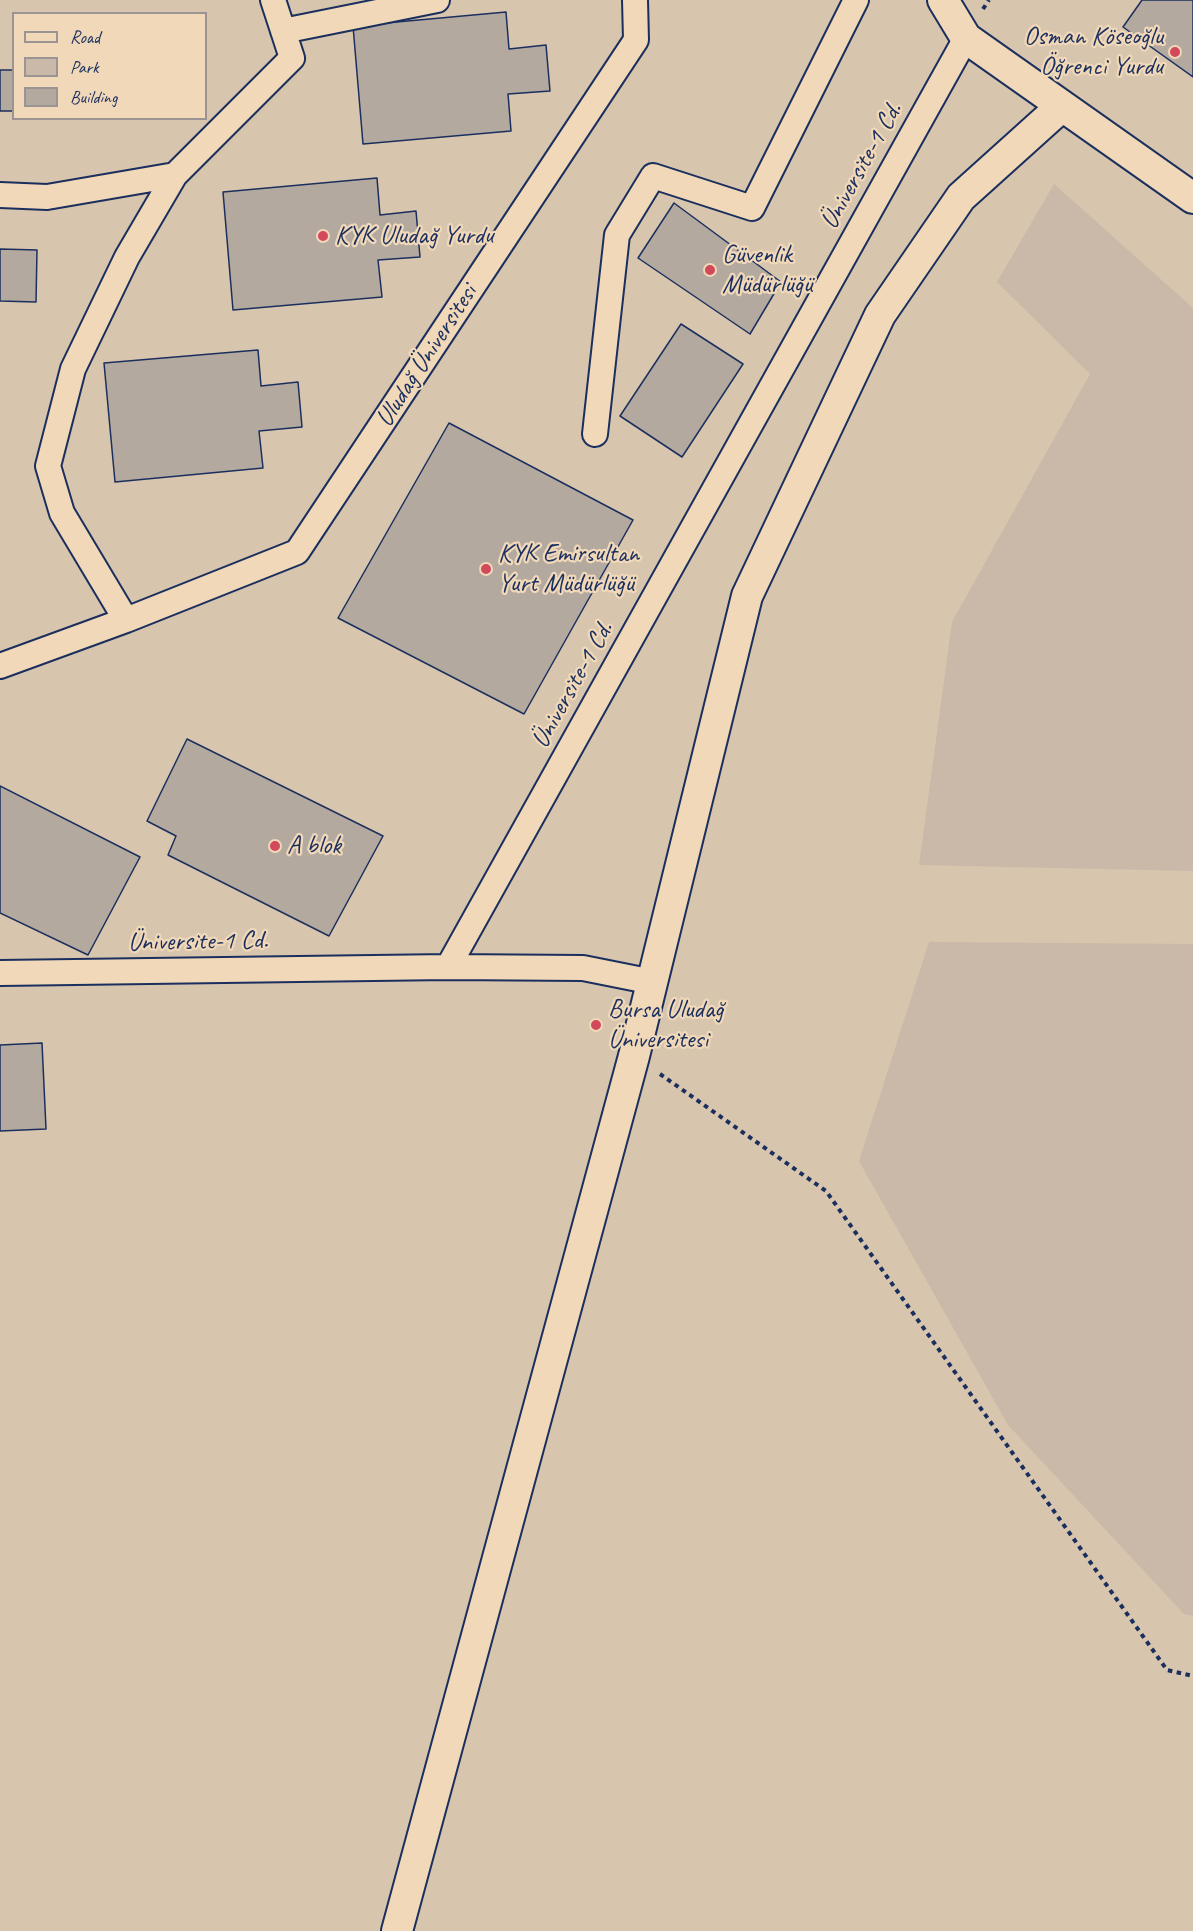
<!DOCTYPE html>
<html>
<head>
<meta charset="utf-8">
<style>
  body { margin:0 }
  #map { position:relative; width:1193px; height:1931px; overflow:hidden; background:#e7d1b4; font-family:Caveat,sans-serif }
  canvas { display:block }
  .legend { position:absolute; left:12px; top:12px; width:195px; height:108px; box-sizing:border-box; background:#f0d8b8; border:2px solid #9b9494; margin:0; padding:8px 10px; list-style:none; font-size:18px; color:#1b2f5e }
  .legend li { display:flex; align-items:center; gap:12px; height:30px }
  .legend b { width:30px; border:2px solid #9b9494 }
</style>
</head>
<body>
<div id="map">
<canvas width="1193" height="1931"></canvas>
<ul class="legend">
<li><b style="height:8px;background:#f0d8b8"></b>Road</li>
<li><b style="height:16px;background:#cab9a8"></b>Park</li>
<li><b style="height:16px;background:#b4a99f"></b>Building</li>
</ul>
</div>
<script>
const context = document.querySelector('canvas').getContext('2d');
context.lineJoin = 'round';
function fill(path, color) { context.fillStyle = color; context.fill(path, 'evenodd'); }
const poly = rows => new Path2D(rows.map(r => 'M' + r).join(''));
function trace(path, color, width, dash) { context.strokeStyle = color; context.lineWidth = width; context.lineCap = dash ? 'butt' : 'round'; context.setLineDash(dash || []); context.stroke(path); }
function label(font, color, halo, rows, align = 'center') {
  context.font = font + ' Caveat,sans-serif'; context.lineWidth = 4.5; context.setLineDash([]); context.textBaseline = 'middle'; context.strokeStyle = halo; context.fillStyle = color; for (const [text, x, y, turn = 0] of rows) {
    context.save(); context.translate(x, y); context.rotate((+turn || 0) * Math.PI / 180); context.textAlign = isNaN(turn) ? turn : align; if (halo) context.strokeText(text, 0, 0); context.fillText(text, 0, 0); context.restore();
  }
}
const built = poly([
  [0,0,1193,0,1193,1931,0,1931],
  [14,14,206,14,206,118,14,118]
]);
const green = poly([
  [1054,184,1193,308,1193,871,919,865,952,622,1090,374,997,282],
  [929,942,1193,944,1193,1616,1184,1614,1008,1425,859,1161]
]);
const building = poly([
  [1142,0,1193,0,1193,77,1123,27,1142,0],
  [506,12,509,49,546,45,550,91,508,94,511,131,363,144,353,26,506,12],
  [0,70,14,70,14,111,0,111,0,70],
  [377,178,380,215,416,211,420,257,378,260,382,297,233,310,223,192,377,178],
  [674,203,781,282,750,334,638,258,674,203],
  [0,249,37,250,36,302,0,301,0,249],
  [681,324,743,364,682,457,620,416,681,324],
  [258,350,261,386,298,382,302,427,259,431,263,468,115,482,104,363,258,350],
  [449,423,633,520,524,714,338,618,449,423],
  [187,739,383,836,329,936,168,855,176,836,147,821,187,739],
  [0,786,140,857,88,955,0,913,0,786],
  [42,1043,46,1129,0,1131,0,1045,42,1043]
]);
const path = poly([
  [983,9,989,0],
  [660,1074,826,1191,1167,1670,1193,1676]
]);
const minor = poly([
  [283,31,437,0],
  [0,195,47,197,175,175],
  [595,434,617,235,653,176,752,208,856,0],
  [126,620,62,513,48,466,73,369,127,257,175,175,292,58,273,0],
  [0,666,126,620,297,552,636,40,635,0],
  [448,967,583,968,653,982],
  [0,973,448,967,966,38]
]);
const tertiary = poly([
  [943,0,966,38,1193,198],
  [397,1931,634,1056,747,596,880,315,961,197,1062,106]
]);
const markers = [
  [1175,52,6,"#d1495b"],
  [323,236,6,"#d1495b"],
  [710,270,6,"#d1495b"],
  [486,569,6,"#d1495b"],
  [275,846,6,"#d1495b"],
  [596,1025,6,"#d1495b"]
];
const poiNames = [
  ["Osman Köseoğlu",1163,37,"right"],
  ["Öğrenci Yurdu",1163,67,"right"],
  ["KYK Uludağ Yurdu",335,236],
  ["Güvenlik",722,255],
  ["Müdürlüğü",722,285],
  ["KYK Emirsultan",498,554],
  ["Yurt Müdürlüğü",498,584],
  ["A blok",287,846],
  ["Bursa Uludağ",608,1010],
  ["Üniversitesi",608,1040]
];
const streetNames = [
  ["Üniversite-1 Cd.",862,166,-61],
  ["Uludağ Üniversitesi",427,356,-57],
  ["Üniversite-1 Cd.",573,685,-61],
  ["Üniversite-1 Cd.",198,942,-1]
];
fill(built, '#d8c5ae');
fill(green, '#cab9a8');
fill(building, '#b4a99f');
trace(building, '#1b2f5e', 1.5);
trace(minor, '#1b2f5e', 28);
trace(tertiary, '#1b2f5e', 34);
trace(path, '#1b2f5e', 4, [4.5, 4.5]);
trace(minor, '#f0d8b8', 24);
trace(tertiary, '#f0d8b8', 30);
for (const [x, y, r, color] of markers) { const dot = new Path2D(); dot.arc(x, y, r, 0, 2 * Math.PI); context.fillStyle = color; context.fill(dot); trace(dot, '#f0d8b8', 2); }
label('26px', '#1b2f5e', '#f0d8b8', poiNames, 'left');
label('26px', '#1b2f5e', '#f0d8b8', streetNames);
</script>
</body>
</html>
